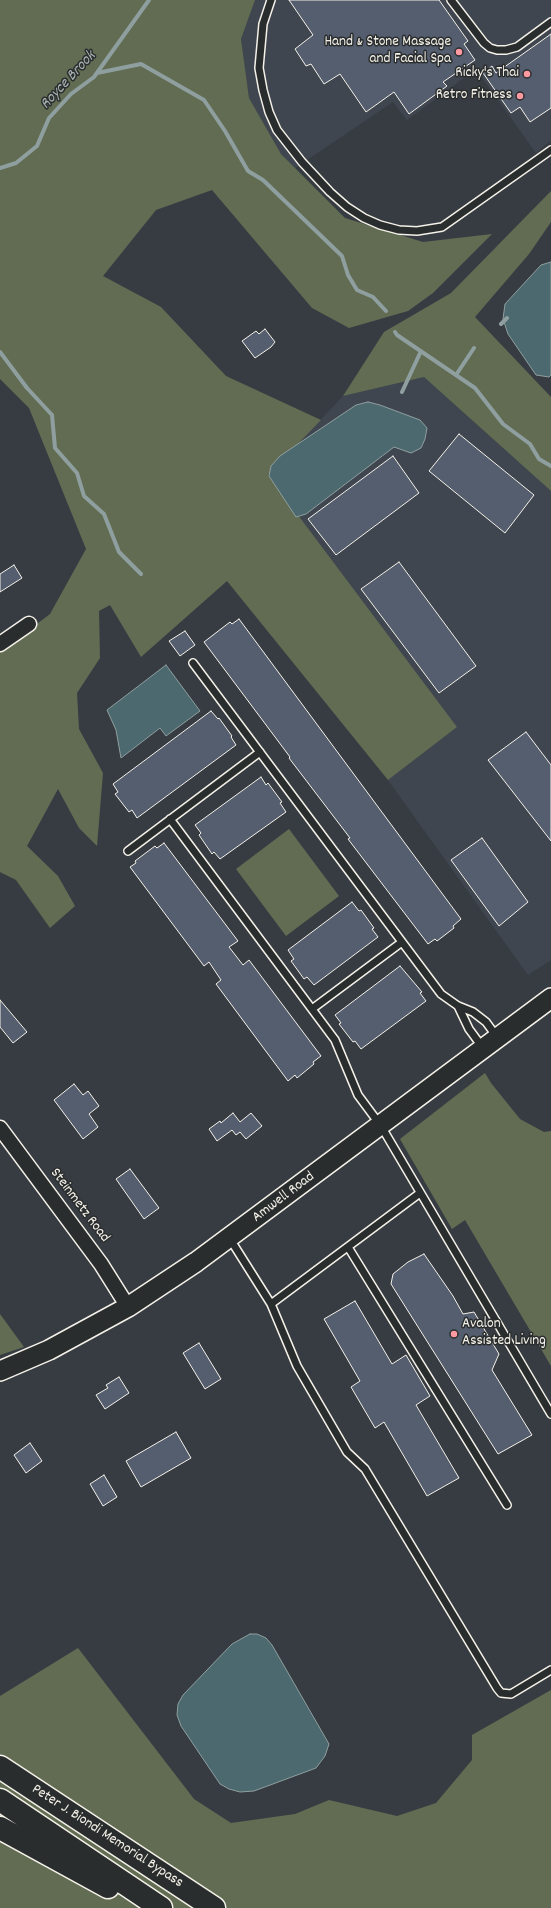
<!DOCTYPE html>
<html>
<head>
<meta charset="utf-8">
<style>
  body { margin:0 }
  canvas { display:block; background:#373c42 }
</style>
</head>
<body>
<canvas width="551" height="1908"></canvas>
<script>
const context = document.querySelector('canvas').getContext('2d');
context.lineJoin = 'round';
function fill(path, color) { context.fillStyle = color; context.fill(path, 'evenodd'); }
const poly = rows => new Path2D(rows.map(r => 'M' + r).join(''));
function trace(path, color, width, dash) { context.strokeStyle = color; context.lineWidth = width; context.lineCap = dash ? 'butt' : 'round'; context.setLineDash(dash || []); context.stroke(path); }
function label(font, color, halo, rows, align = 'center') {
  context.font = font + ' Dekko,sans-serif'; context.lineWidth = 3; context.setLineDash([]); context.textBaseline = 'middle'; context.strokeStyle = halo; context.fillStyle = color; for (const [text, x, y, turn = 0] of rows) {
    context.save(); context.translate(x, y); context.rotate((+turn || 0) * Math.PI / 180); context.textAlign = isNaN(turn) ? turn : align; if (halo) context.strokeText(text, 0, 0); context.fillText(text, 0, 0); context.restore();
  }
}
const built = poly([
  [255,0,551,0,551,140,536,153,476,69,407,120,393,102,295,168,281,154,249,98,241,39],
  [424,377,551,491,551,960,528,975,388,780,457,727,268,475,343,396]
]);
const green = poly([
  [0,0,255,0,241,39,249,98,281,154,345,218,423,242,492,234,433,293,408,311,349,328,312,308,212,190,156,210,103,276,161,307,226,376,321,420,268,475,457,727,388,780,227,581,141,657,110,605,99,611,100,658,77,693,79,729,103,773,97,846,79,828,58,789,27,846,58,876,75,906,50,928,16,880,0,872,0,652,50,614,86,549,29,408,0,379],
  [551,191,551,222,529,254,475,317,551,397,551,491,424,377,343,396,384,332,451,293],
  [289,829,339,896,286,936,236,869],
  [485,1073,491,1083,520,1119,544,1132,551,1131,551,1366,465,1220,452,1229,400,1139],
  [0,1314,24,1347,0,1355],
  [78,1648,194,1799,231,1823,295,1814,329,1800,397,1816,436,1803,472,1760,472,1735,551,1690,551,1908,0,1908,0,1696]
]);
const water = poly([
  [551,262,551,375,549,377,536,375,508,334,503,319,505,304,541,265,551,262],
  [368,402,380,405,420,420,427,428,425,439,421,448,411,453,394,447,306,514,296,517,269,476,271,466,280,456,356,405,368,402],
  [166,665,200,711,166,736,160,728,121,758,116,730,107,710,166,665],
  [250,1634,257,1634,266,1638,272,1645,329,1744,325,1756,316,1768,254,1791,240,1792,229,1789,220,1784,181,1726,177,1715,178,1704,183,1695,232,1644,250,1634]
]);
const stream = poly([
  [97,73,141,64,204,100,225,131,248,171,263,180,342,256,348,275,357,290,373,297,386,311],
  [0,168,16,163,37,146,49,118,71,94,94,77,149,0],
  [501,324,507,318],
  [395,332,397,335,475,388,503,424,530,444,539,459,551,466],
  [0,352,27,388,52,415,55,448,77,473,84,496,104,514,119,552,141,574],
  [456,375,474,348],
  [402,392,421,351]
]);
const building = poly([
  [289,0,439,0,468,41,464,44,475,60,443,82,447,86,409,114,394,92,366,112,340,74,324,84,311,64,306,66,295,49,313,35,289,0],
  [551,34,551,108,530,122,520,107,511,113,483,73,492,66,496,73,551,34],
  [265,329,275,342,271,347,255,358,242,341,256,331,259,334,265,329],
  [459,434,534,495,505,533,429,471,459,434],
  [393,456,419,493,336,555,308,519,393,456],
  [399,562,476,666,439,693,361,589,399,562],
  [14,565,22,578,0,592,0,574,14,565],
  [239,619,461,919,453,926,454,928,437,941,435,939,428,944,348,839,350,838,289,758,290,757,204,642,230,622,232,624,239,619],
  [185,631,195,645,180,656,169,641,185,631],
  [211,711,218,719,219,718,232,736,231,737,236,745,137,818,132,810,129,812,115,794,118,792,113,784,211,711],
  [526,732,551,765,551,841,488,760,526,732],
  [261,777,266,785,268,783,282,802,280,803,286,812,220,859,214,852,212,854,199,835,201,833,195,825,261,777],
  [482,838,528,902,499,926,451,860,482,838],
  [164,843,238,941,229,947,243,965,249,960,321,1056,313,1062,314,1064,297,1078,295,1075,288,1081,216,984,221,980,209,962,204,966,130,867,136,863,135,861,155,846,157,848,164,843],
  [352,902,359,911,361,910,374,928,372,929,378,937,314,985,307,977,304,979,291,961,294,959,288,950,352,902],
  [400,966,422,992,420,993,426,1001,361,1049,355,1041,353,1042,339,1024,341,1023,335,1015,400,966],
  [0,1000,27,1032,13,1043,0,1027,0,1000],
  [74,1084,83,1095,88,1091,99,1106,89,1114,98,1127,83,1139,54,1100,74,1084],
  [233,1113,240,1122,251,1113,262,1126,246,1139,240,1132,236,1135,232,1130,217,1141,209,1129,220,1121,221,1123,233,1113],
  [130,1169,159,1208,144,1219,116,1179,130,1169],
  [424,1254,453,1296,463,1314,474,1312,499,1354,492,1370,532,1435,498,1454,391,1284,393,1274,408,1262,424,1254],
  [355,1301,392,1364,406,1355,430,1396,416,1405,459,1478,427,1496,384,1422,375,1428,351,1387,360,1381,324,1319,355,1301],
  [199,1343,221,1379,205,1389,183,1353,199,1343],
  [119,1377,129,1393,105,1409,96,1395,108,1388,106,1385,119,1377],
  [176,1432,191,1458,141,1487,126,1461,176,1432],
  [30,1443,42,1461,26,1473,14,1455,30,1443],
  [104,1475,117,1497,103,1506,90,1484,104,1475]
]);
const lane = poly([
  [271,0,263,24,259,68,263,90,269,112,277,130,302,162,330,192,347,207,364,218,380,225,399,230,417,231,442,227,551,150],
  [451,0,484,43,490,48,497,50,506,50,517,47,551,22],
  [193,663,441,994,458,1006,473,1012,486,1022,497,1037],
  [170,819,335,1040,358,1095,381,1126,551,1414],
  [128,851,260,752],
  [458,1006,469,1029,483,1048],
  [312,1009,402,942],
  [230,1239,271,1304,297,1366,347,1452,365,1469,497,1688,501,1693,511,1694,551,1670],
  [348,1247,507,1505],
  [271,1304,420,1193]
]);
const street = poly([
  [0,644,29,624],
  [0,1128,101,1264,128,1307]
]);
const secondary = poly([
  [0,1371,49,1350,128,1307,196,1262,551,998]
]);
const highway = poly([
  [0,1767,214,1908],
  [0,1800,161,1908],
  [0,1828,108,1887]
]);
const markers = [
  [459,52,4,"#ff9aa2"],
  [527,74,4,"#ff9aa2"],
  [520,96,4,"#ff9aa2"],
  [454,1334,4,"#ff9aa2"]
];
const poiNames = [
  ["Hand & Stone Massage",451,43],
  ["and Facial Spa",451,60],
  ["Ricky's Thai",519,74],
  ["Retro Fitness",512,96],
  ["Avalon",462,1325,"left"],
  ["Assisted Living",462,1342,"left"]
];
const streetNames = [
  ["Amwell Road",284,1198,-37],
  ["Steinmetz Road",79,1206,53],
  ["Peter J. Biondi Memorial Bypass",107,1837,33]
];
const waterNames = [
  ["Royce Brook",69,81,-47]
];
fill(built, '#404650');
fill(green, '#616c53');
fill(water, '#4c696f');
trace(water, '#8f9f9f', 1);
trace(stream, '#8f9f9f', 4);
fill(building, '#555e6f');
trace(building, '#f4f1e8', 1);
trace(lane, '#f4f1e8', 10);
trace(street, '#f4f1e8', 17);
trace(secondary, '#f4f1e8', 22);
trace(highway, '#f4f1e8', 25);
trace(lane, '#2a2d2e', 7);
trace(street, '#2a2d2e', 14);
trace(secondary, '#2a2d2e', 19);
trace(highway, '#2a2d2e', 22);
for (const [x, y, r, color] of markers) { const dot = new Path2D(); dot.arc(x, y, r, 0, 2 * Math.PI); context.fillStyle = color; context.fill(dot); trace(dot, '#2a2d2e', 1.5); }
label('15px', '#f4f1e8', '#2a2d2e', poiNames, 'right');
label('15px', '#f4f1e8', '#2a2d2e', streetNames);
label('italic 16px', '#a8b4b2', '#2a2d2e', waterNames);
</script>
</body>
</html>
